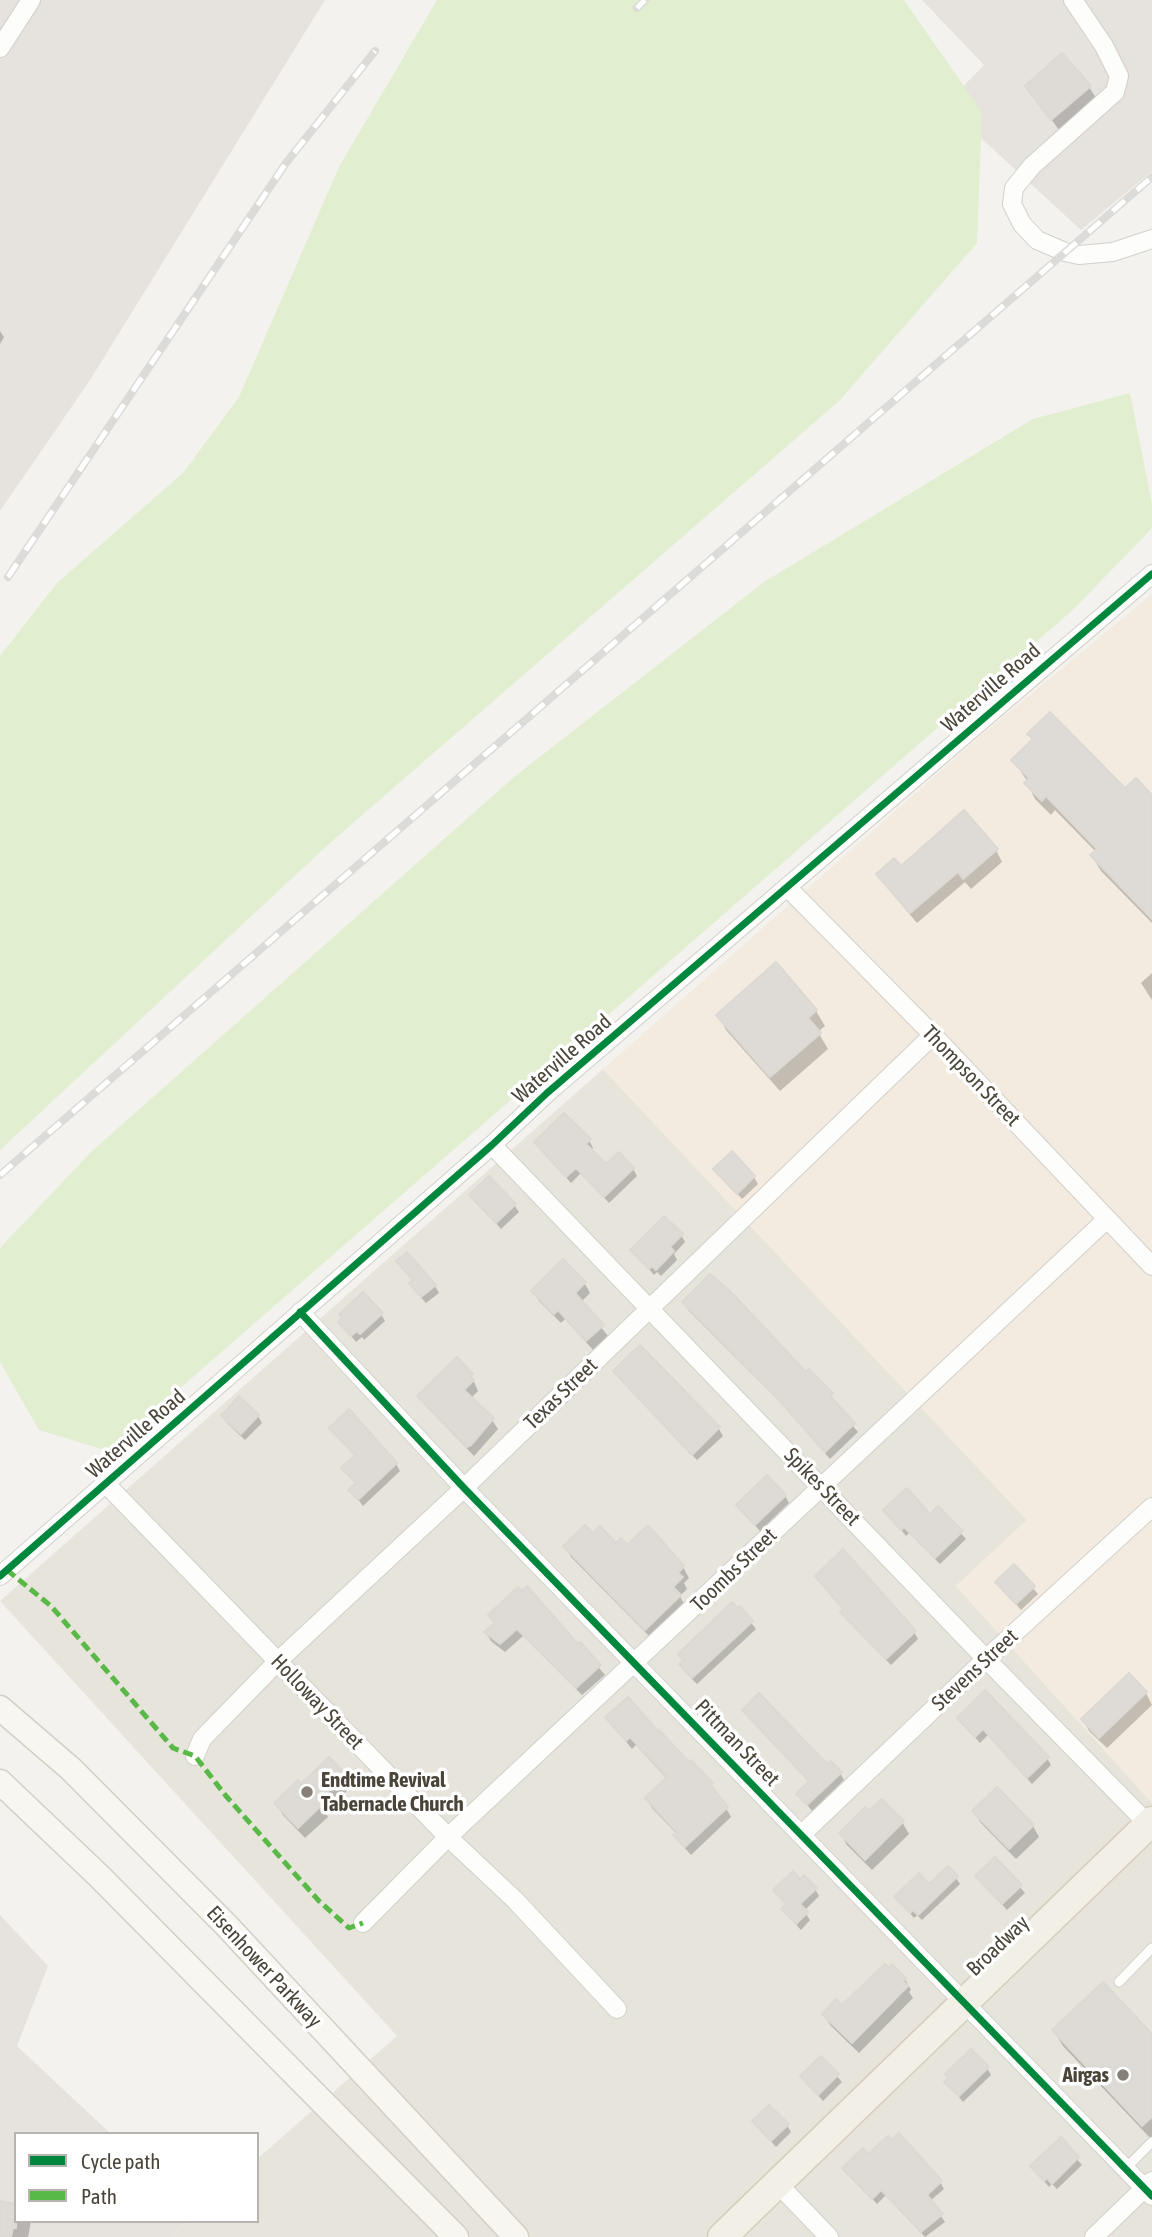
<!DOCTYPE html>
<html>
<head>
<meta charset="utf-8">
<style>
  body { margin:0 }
  #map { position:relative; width:1152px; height:2237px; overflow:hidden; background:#f4f2ee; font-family:"Asap Condensed",sans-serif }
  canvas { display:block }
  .legend { position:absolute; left:14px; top:2132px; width:245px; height:91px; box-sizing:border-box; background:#fff; border:2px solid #b7b4b0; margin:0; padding:9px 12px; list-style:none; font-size:21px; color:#4b4439 }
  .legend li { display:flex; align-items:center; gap:14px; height:35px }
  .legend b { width:35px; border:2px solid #b7b4b0 }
</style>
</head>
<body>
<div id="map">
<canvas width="1152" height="2237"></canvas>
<ul class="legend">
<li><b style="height:9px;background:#00873e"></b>Cycle path</li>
<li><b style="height:9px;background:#58b947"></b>Path</li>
</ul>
</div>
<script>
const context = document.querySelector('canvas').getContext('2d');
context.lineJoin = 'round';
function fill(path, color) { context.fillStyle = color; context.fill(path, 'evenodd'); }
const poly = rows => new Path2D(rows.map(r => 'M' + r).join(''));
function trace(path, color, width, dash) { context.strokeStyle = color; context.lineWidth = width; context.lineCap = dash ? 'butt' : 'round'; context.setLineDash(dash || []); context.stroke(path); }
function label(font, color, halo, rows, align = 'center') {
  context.font = font + ' "Asap Condensed",sans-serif'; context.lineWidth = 7; context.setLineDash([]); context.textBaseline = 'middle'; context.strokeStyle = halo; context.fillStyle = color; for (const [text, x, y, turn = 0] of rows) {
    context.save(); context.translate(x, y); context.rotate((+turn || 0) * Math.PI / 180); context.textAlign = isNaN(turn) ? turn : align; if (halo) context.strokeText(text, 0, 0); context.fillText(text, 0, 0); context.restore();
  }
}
const residential = poly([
  [603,1069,1027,1520,956,1586,1152,1803,1152,2237,171,2237,187,2221,257,2221,257,2159,397,2036,0,1601]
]);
const commercial = poly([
  [1152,594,1152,1803,956,1586,1027,1520,603,1069,979,737]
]);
const industrial = poly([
  [0,0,325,0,90,380,0,511],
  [922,0,1152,0,1152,171,1081,230,945,105,984,65],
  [0,1915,48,1966,17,2046,111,2134,16,2134,16,2221,187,2221,171,2237,0,2237]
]);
const green = poly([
  [437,0,904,0,982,112,977,243,839,401,330,843,0,1150,0,656,57,583,184,472,239,397,339,167],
  [1130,393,1152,504,1152,528,1075,608,108,1451,39,1430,0,1362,0,1248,91,1152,514,777,764,582,1033,419]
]);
const shadow = poly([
  [1027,86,1089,87,1096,98,1059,130],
  [0,331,4,337,0,344],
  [1030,734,1125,791,1152,797,1152,923,1101,871,1092,856,1096,852,1055,810,1051,815,1035,799,1027,783,1028,782,1013,760,1033,740],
  [996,850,1002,862,971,889,965,882,917,923,885,885,878,874],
  [776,965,816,1011,825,1026,818,1032,828,1049,780,1091,726,1030,718,1015],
  [1152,973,1152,1000,1141,983],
  [589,1140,593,1148,590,1151,606,1167,633,1169,637,1176,609,1203,581,1173,571,1183,536,1142],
  [715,1169,754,1177,758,1184,742,1199],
  [471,1195,514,1205,519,1212,501,1229],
  [681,1235,685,1242,674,1254,677,1260,661,1276,657,1272,654,1275,633,1250],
  [398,1262,435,1286,439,1293,426,1303,415,1291,411,1284,414,1282],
  [563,1262,585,1284,590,1293,581,1302,608,1336,593,1350,565,1319,561,1323,539,1301,533,1291],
  [684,1303,806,1375,831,1394,834,1404,858,1432,830,1459,785,1407,689,1311],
  [381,1314,385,1321,364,1340,362,1337,356,1342,340,1322],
  [640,1347,719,1429,723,1436,697,1460,619,1378,615,1371],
  [471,1375,478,1391,470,1399,492,1420,498,1429,474,1456,425,1405,419,1396],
  [223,1416,258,1416,262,1423,245,1440,227,1423],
  [331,1428,396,1464,400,1471,363,1506,351,1490,357,1484,344,1468,356,1456],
  [785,1496,789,1503,760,1531,738,1506],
  [938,1509,966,1539,940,1564,909,1533,906,1536,885,1510,930,1516],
  [593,1535,683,1567,689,1578,684,1583,687,1589,680,1596,685,1606,652,1639,571,1557,565,1546],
  [1014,1566,1038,1594,1021,1610,997,1582],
  [817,1576,914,1632,918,1639,891,1665,846,1619,842,1612,844,1610],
  [740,1609,756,1629,697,1684,685,1672,681,1665,684,1662,680,1655],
  [490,1616,578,1647,580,1645,605,1675,582,1695,523,1636,505,1652,491,1641,486,1633,495,1624],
  [1129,1675,1146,1693,1152,1705,1107,1748,1089,1731,1083,1719],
  [985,1693,1047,1758,1051,1765,1032,1784,988,1735,980,1743,959,1719],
  [744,1710,827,1767,840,1773,844,1780,812,1811,799,1794,810,1783],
  [607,1718,658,1734,711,1785,726,1808,731,1817,691,1855,681,1844,676,1835,677,1834,652,1808,647,1799,667,1779,636,1745,632,1749],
  [329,1760,345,1776,351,1787,325,1812,328,1817,305,1838,283,1815,276,1804,301,1786],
  [974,1812,1033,1826,1039,1837,1016,1859,981,1823],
  [902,1822,909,1834,872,1870,847,1845,841,1834],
  [995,1859,1025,1893,1007,1910,977,1876],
  [956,1878,960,1884,922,1920,917,1915,914,1918,896,1897],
  [800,1881,815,1889,819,1896,804,1911,810,1920,801,1930,788,1916,784,1909,787,1906,775,1891],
  [884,1966,905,1979,911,1990,909,1992,913,1998,859,2053,831,2026,824,2015,842,2007],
  [1054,2031,1152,2036,1152,2140,1063,2046],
  [821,2058,842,2082,823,2101,802,2077],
  [987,2068,991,2075,963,2102,947,2082,950,2079],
  [754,2122,787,2125,791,2132,776,2147],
  [1060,2140,1082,2165,1057,2189,1052,2184,1049,2187,1032,2167],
  [844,2168,940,2182,944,2189,930,2201,945,2222,925,2237,886,2195,877,2204],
  [0,2203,16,2221,31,2221,28,2237,0,2237]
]);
const building = poly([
  [1062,53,1091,86,1051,120,1025,86,1062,53],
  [1050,712,1125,788,1136,778,1152,795,1152,919,1090,855,1097,849,1046,796,1042,801,1024,783,1029,778,1011,760,1033,739,1027,734,1050,712],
  [964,810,998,849,963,879,958,872,910,913,876,874,894,858,901,866,964,810],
  [776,962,817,1010,808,1018,821,1033,770,1077,716,1015,776,962],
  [564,1113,591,1139,586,1144,606,1164,619,1152,634,1168,604,1197,576,1168,566,1177,534,1142,564,1113],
  [732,1151,755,1176,737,1194,713,1169,732,1151],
  [489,1176,516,1204,496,1223,469,1195,489,1176],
  [664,1216,683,1234,670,1247,674,1251,656,1270,652,1266,649,1269,630,1250,664,1216],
  [407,1252,436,1285,421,1297,409,1283,413,1280,396,1261,407,1252],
  [563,1259,586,1282,575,1293,604,1325,586,1341,558,1310,554,1314,531,1291,563,1259],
  [710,1274,730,1291,806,1372,809,1369,833,1393,830,1396,855,1423,825,1452,778,1399,682,1302,710,1274],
  [363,1292,383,1313,360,1334,357,1331,351,1336,338,1322,342,1317,339,1314,363,1292],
  [640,1345,720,1427,692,1455,613,1371,640,1345],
  [457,1357,473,1374,470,1376,474,1380,464,1390,494,1418,471,1445,467,1447,417,1396,457,1357],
  [239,1396,259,1415,241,1434,221,1416,239,1396],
  [349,1409,397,1463,358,1500,348,1490,356,1483,341,1468,355,1455,329,1428,349,1409],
  [767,1475,786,1495,755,1525,736,1505,767,1475],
  [907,1488,930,1514,938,1506,963,1531,935,1558,904,1527,901,1530,883,1510,907,1488],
  [585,1525,593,1533,600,1526,616,1543,621,1538,627,1545,648,1525,684,1566,678,1573,683,1577,673,1587,681,1595,645,1630,563,1546,585,1525],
  [843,1549,916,1631,886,1659,840,1612,843,1609,815,1576,843,1549],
  [1014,1564,1035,1586,1016,1604,995,1582,1014,1564],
  [527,1586,578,1644,580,1642,601,1665,576,1688,517,1629,500,1644,484,1632,495,1623,488,1615,518,1587,522,1591,527,1586],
  [732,1602,738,1608,740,1606,753,1621,692,1678,679,1664,683,1660,678,1654,732,1602],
  [1129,1673,1147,1692,1099,1738,1081,1719,1129,1673],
  [985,1690,1049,1757,1027,1778,983,1729,975,1737,957,1718,985,1690],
  [759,1693,827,1764,831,1761,842,1772,807,1805,796,1794,809,1781,742,1710,759,1693],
  [628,1697,658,1731,659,1730,689,1762,691,1760,713,1783,711,1785,728,1807,685,1847,673,1835,677,1832,645,1798,667,1777,630,1737,626,1741,605,1717,628,1697],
  [329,1757,346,1774,319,1800,323,1804,298,1828,274,1803,298,1780,301,1784,329,1757],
  [997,1787,1034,1825,1009,1849,972,1811,997,1787],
  [882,1799,904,1821,865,1860,839,1833,865,1807,869,1811,882,1799],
  [995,1857,1022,1885,1002,1904,975,1876,995,1857],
  [948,1866,958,1876,918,1915,913,1910,910,1913,894,1897,919,1873,929,1884,948,1866],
  [793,1871,800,1879,804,1875,817,1888,800,1904,808,1912,796,1924,781,1909,786,1904,773,1890,793,1871],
  [885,1964,889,1968,892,1964,906,1978,903,1981,908,1986,852,2043,822,2014,836,1999,842,2005,885,1964],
  [1103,1982,1152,2034,1152,2117,1142,2126,1052,2030,1103,1982],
  [971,2049,989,2067,959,2096,944,2082,948,2078,945,2074,971,2049],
  [821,2056,839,2074,818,2095,800,2076,821,2056],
  [769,2105,789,2124,771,2141,752,2121,769,2105],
  [899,2133,942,2181,927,2195,943,2214,921,2232,881,2190,872,2199,842,2168,863,2148,868,2154,888,2136,891,2140,899,2133],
  [1061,2137,1079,2157,1052,2184,1047,2178,1044,2181,1030,2166,1061,2137],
  [0,2201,16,2204,16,2228,13,2228,11,2237,0,2237,0,2201]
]);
const lane = poly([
  [1119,1982,1152,1948],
  [1126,2168,1152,2142]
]);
const street = poly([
  [1073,0,1104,46,1119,76,1115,92,1032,166,1014,188,1012,204,1022,224,1037,240,1065,252,1079,255,1113,252,1152,239],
  [0,48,31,0],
  [787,887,933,1035,1152,1266],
  [492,1145,986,1659,1152,1828],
  [300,1312,464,1488,1152,2196],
  [106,1484,448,1837,515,1900,617,2009],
  [0,1576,492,1145,547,1093,1152,574],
  [195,1756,202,1739,278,1661,464,1488,933,1035],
  [801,1835,986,1659,1152,1507],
  [363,1923,448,1837,1107,1219],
  [778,2184,829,2237],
  [1094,2237,1152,2181]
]);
const secondary = poly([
  [0,1708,71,1769,227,1926,516,2237],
  [0,1782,99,1876,456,2237]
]);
const primary = poly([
  [722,2237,1152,1821]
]);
const rail = poly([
  [637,8,645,0],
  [8,577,286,163,375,51],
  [0,1175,1152,177]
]);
const quiet = poly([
  [7,1570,51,1606,173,1748,195,1756,226,1796,319,1901,349,1928,363,1923]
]);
const cycleway = poly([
  [300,1312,464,1488,1152,2196],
  [0,1576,492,1145,547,1093,1152,574]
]);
const markers = [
  [307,1792,7,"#868178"],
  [1123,2075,7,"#868178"]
];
const streetNames = [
  ["Waterville Road",991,688,-41],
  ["Waterville Road",562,1059,-41],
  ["Thompson Street",971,1076,46],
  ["Texas Street",561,1394,-44],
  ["Waterville Road",136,1434,-41],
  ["Spikes Street",822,1487,46],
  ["Toombs Street",734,1570,-44],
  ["Stevens Street",975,1670,-43],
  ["Holloway Street",317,1702,46],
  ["Pittman Street",737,1743,46],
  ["Broadway",998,1946,-44],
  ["Eisenhower Parkway",264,1967,47]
];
const poiNames = [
  ["Endtime Revival",321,1780],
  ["Tabernacle Church",321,1804],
  ["Airgas",1109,2075,"right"]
];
fill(residential, '#e7e4dc');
fill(commercial, '#f3ebdf');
fill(industrial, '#e6e2de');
fill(green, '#e1eecf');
fill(shadow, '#0003');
fill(building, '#dedbd6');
trace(building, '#dcd9d4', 2);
trace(lane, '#d2d0cb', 11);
trace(street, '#d2d0cb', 20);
trace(secondary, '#d3cfc5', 27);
trace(primary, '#d6cebb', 31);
trace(lane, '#fdfdfc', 9);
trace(street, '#fdfdfc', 18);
trace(secondary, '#f7f6f1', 24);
trace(primary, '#f2efe6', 28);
trace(rail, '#dbdbda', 8);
trace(rail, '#fff', 5, [16]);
trace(quiet, '#58b947', 5, [10, 5]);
trace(cycleway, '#00873e', 7);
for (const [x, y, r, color] of markers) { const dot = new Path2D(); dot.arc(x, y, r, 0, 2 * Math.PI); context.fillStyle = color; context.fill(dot); trace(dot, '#fff', 2.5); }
label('21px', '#4b4439', '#fff', streetNames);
label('bold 21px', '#4b4439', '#fff', poiNames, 'left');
</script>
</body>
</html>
